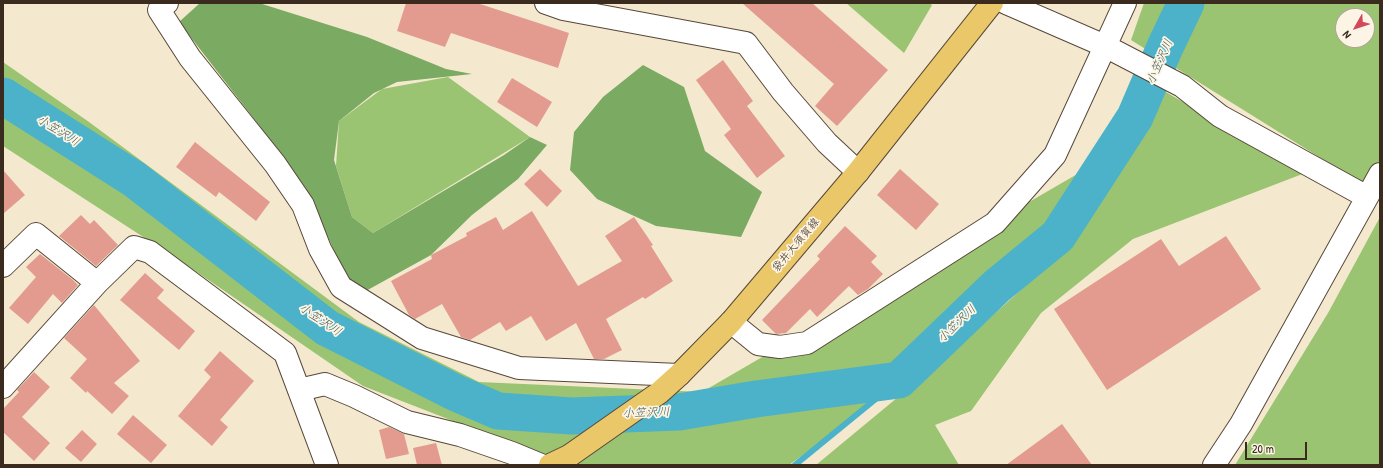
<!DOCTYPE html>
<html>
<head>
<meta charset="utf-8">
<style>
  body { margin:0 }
  #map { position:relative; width:1383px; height:468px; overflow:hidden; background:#f4e9cf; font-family:"Patrick Hand",sans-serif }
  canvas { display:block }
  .frame { position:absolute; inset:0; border:4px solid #3b2a1e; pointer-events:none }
  .north { position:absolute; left:1335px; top:8px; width:40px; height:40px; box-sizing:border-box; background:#fcf5e5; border:1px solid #afa495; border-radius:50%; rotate:231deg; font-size:11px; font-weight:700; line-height:16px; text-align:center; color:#3b2a1e }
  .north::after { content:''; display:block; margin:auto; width:14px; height:18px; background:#d1495b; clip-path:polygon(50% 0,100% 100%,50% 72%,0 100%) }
  .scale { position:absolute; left:1245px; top:442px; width:62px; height:18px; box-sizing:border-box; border:2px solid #3b2a1e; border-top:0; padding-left:5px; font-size:12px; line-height:14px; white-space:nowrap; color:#3b2a1e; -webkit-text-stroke:3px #fcf5e5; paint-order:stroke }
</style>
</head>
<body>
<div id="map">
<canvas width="1383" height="468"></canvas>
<div class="frame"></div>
<div class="north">N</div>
<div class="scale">20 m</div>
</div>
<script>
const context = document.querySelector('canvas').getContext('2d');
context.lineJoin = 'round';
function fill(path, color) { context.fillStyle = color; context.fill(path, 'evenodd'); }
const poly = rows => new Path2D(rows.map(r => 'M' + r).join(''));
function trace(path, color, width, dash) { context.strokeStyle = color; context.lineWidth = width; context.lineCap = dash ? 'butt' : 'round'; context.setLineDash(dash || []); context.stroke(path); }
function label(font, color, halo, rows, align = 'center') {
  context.font = font + ' "Patrick Hand","Klee One",sans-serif'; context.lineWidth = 3.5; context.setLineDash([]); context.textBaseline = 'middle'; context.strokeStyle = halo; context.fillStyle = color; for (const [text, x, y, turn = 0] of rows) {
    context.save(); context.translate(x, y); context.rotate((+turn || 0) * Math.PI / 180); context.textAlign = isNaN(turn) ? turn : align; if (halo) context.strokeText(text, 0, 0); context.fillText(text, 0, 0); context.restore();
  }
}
const green = poly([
  [846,3,929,3,932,5,904,53],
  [1144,3,1380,3,1380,195,1131,40],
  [1343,16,1367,16,1367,40,1343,40],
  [3,62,89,122,359,322,479,382,702,392,1110,155,997,286,835,432,789,465,519,465,525,449,363,386,188,266,3,146],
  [448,77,530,137,373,233,352,217,336,166,339,121,382,89],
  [1164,91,1305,173,1133,239,1041,313,971,411,935,425,959,465,885,465,884,464,883,465,816,465,944,359,1022,289,1137,147],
  [1380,217,1380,465,1235,465,1328,313]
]);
const forest = poly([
  [200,3,259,3,367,37,446,69,472,74,397,82,374,93,339,121,334,160,352,217,373,233,504,155,530,137,547,145,518,179,472,215,431,255,364,292,346,276,306,190,258,124,179,22],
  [643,65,684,87,705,151,762,192,741,237,656,226,597,199,570,170,574,132,603,97]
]);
const stream = poly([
  [795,465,899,380]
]);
const river = poly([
  [3,96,134,179,327,328,456,393,498,411,572,416,679,412,756,399,899,380,997,286,1058,236,1135,117,1165,47,1186,3]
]);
const building = poly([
  [406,3,477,3,569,33,558,68,451,33,445,47,397,31],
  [742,3,812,3,888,70,837,126,815,106,834,84],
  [723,60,753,101,747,106,785,156,757,178,724,135,731,129,696,80],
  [512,78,552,102,537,127,497,102],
  [195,142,270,202,256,221,219,192,216,197,176,167],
  [540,169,562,191,547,207,524,184],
  [900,169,939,204,916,230,877,195],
  [3,170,25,195,3,214],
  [532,211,578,286,622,261,605,236,634,217,653,245,651,246,673,281,645,299,643,297,606,319,622,350,604,359,594,359,576,323,546,341,531,316,506,331,500,322,470,340,461,337,442,304,415,319,409,315,391,281,432,259,431,255,467,236,466,233,496,217,503,230],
  [81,215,90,224,94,220,118,245,96,266,59,236],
  [845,226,877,256,871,262,883,274,868,289,858,295,849,286,817,317,810,309,786,333,776,334,762,320,820,259,817,256],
  [1226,236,1261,289,1107,390,1054,309,1161,239,1179,266],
  [40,254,73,280,78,285,62,303,53,294,28,324,9,308,36,277,26,267],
  [145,273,164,290,157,298,195,331,179,350,120,300],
  [94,305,140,361,114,383,129,396,112,414,87,391,86,393,70,378,87,359,64,338],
  [220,351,254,381,220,420,228,427,212,446,178,416,211,377,204,370],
  [34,372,50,387,22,417,50,443,34,461,3,432,3,409,19,392,17,390],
  [133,415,167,445,151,463,117,434],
  [1062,424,1092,465,1006,465],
  [389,427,404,434,409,454,386,459,379,430],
  [82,430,97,444,81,462,65,448],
  [436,443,442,465,417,465,413,448]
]);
const minor = poly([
  [167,3,159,10,190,58,275,164,303,205,320,249,341,287,422,338,519,368,679,375],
  [546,3,563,9,746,43,783,92,827,143,858,172],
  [1006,3,1105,46,1182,86,1220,116,1367,197],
  [3,266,36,234,97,283],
  [731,322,758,344,780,347,807,343,995,223,1055,155,1125,3],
  [3,387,97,283,134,247,150,252,285,353,327,465],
  [299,390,325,384,354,396,407,422,460,435,512,453,541,465],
  [1214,465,1241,424,1380,174]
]);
const primary = poly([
  [550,465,569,456,659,393,679,375,731,322,858,172,992,3]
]);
const streetNames = [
  ["袋井大須賀線",796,245,-50]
];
const waterNames = [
  ["小笠沢川",1160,62,-66],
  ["小笠沢川",58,131,32],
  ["小笠沢川",320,320,34],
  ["小笠沢川",957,324,-44],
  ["小笠沢川",646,413,-2]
];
fill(green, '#9ac471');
fill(forest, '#7baa63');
trace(stream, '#4bb2c9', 6);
trace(river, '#4bb2c9', 37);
fill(building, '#e39b8f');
trace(minor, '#574739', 24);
trace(primary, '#574739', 24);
trace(minor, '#fff', 22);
trace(primary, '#eac769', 22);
label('11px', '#3b2a1e', '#fcf5e5', streetNames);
label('italic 12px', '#415a5a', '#fcf5e5', waterNames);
</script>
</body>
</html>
